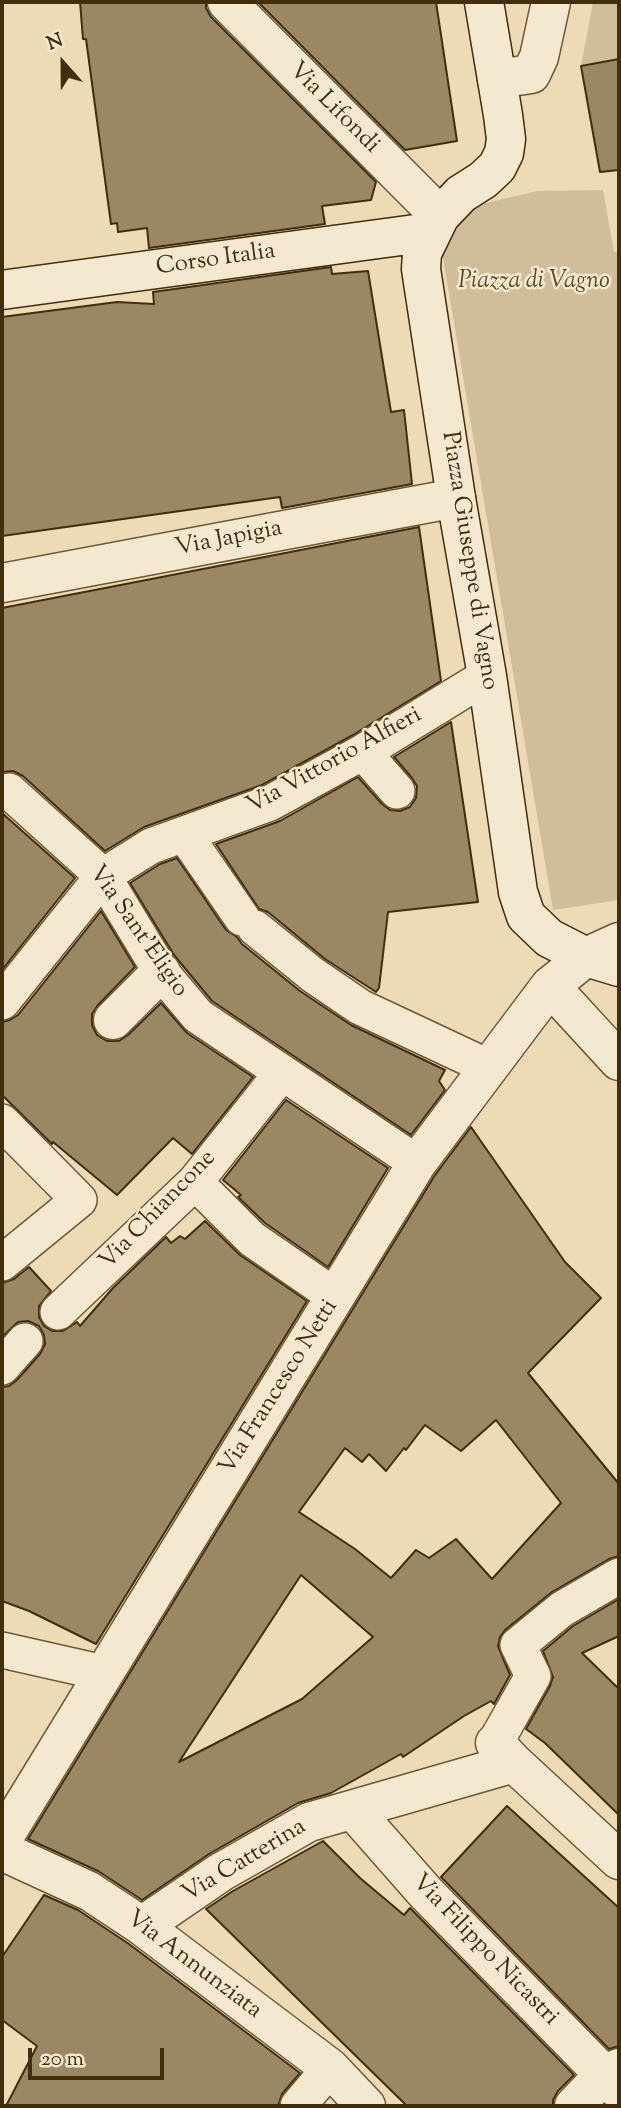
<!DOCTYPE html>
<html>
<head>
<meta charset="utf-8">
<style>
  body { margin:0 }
  #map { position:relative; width:621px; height:2108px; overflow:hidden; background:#eedbb6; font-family:"Sorts Mill Goudy",serif }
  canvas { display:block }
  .frame { position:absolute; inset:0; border:4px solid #422d0c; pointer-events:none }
  .north { position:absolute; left:28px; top:28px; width:70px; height:70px; -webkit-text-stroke:5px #f4e8d0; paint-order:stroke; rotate:339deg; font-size:19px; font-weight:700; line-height:28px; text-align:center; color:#422d0c }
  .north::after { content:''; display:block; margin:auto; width:24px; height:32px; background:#422d0c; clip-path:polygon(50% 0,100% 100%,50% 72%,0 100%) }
  .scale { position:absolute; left:28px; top:2048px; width:136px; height:32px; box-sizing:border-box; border:4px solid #422d0c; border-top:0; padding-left:9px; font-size:21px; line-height:24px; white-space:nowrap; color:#422d0c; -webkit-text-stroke:5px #f4e8d0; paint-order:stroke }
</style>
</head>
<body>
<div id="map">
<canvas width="621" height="2108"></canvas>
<div class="frame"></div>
<div class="north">N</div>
<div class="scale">20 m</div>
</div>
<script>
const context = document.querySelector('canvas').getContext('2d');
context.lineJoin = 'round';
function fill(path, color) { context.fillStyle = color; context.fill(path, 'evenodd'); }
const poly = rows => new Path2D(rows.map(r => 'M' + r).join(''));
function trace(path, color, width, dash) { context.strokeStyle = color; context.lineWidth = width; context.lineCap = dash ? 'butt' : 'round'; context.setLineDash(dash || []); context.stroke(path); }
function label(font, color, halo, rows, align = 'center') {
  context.font = font + ' "Sorts Mill Goudy",serif'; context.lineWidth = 5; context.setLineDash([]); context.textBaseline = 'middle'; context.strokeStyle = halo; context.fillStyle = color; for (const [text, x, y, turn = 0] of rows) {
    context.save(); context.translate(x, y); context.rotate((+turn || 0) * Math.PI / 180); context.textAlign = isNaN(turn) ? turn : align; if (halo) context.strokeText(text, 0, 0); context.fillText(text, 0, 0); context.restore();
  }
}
const green = poly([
  [593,2,619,2,619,59,581,66],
  [603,190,614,252,619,251,619,900,553,910,441,246,469,207,537,191]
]);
const building = poly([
  [80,2,206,2,206,8,211,17,376,182,371,200,322,206,325,224,149,248,147,228,118,232,117,223,111,224,86,39,83,39,80,2],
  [258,2,436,2,457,141,405,150,258,2],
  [619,59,619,170,600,172,581,66,619,59],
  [331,267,332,274,368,271,391,412,404,410,412,484,282,508,280,497,2,536,2,317,117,302,154,304,153,292,331,267],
  [419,527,441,681,353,735,262,785,144,827,105,851,23,776,13,771,2,772,2,608,419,527],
  [451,722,478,902,388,912,379,988,376,992,325,959,268,912,259,909,216,844,280,821,358,777,382,804,390,810,400,811,410,807,416,798,417,786,412,778,394,757,451,722],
  [2,813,75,878,2,970,2,813],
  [177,858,226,930,237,937,242,944,300,991,351,1025,445,1070,439,1081,445,1090,411,1135,212,1001,174,955,130,883,160,864,177,858],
  [101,911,135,967,98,1005,92,1014,92,1025,97,1035,107,1041,119,1041,128,1035,161,1003,187,1033,253,1077,192,1154,173,1138,117,1195,53,1142,52,1144,2,1095,2,1022,10,1020,18,1015,101,911],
  [286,1100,388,1168,328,1267,265,1223,238,1197,241,1195,223,1180,286,1100],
  [471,1127,565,1262,601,1298,528,1373,619,1484,619,1556,609,1559,552,1592,505,1630,500,1637,498,1646,510,1675,494,1704,491,1701,464,1716,403,1757,401,1754,331,1793,298,1803,209,1854,142,1900,98,1871,28,1839,435,1175,471,1127],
  [496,1420,561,1503,492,1579,456,1539,429,1558,416,1550,391,1578,355,1549,299,1512,345,1448,362,1462,369,1454,386,1471,404,1448,406,1450,425,1425,461,1451,496,1420],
  [301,1575,373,1637,302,1699,179,1762,301,1575],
  [205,1221,240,1255,307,1301,96,1644,29,1611,2,1601,2,1387,9,1386,17,1380,40,1354,45,1344,44,1335,39,1326,28,1321,18,1322,2,1337,2,1283,14,1279,29,1267,51,1291,39,1306,39,1317,44,1326,52,1331,63,1331,77,1322,80,1326,113,1288,166,1237,171,1243,180,1236,185,1239,205,1221],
  [619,1599,619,1636,582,1653,619,1689,619,1815,545,1743,526,1729,550,1686,553,1677,543,1651,573,1626,619,1599],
  [507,1806,619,1908,619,2046,609,2049,441,1877,507,1806],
  [323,1841,360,1878,404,1915,410,1908,574,2075,558,2091,553,2100,553,2106,407,2106,206,1909,233,1891,323,1841],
  [44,1895,78,1910,129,1944,300,2073,282,2094,278,2106,6,2106,37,2046,2,2020,2,1957,44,1895]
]);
const pedestrian = poly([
  [363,752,397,791],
  [2,793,9,791,103,876,161,972,198,1016,417,1163],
  [185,835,242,918],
  [255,928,313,975,360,1007,488,1067],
  [2,1002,103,876,151,846,270,803,363,752,487,676],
  [2,1122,79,1200,2,1263],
  [195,1182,252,1239,336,1297],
  [58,1312,195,1182,281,1074],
  [2,1367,25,1341],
  [2,1650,104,1673],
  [495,1743,533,1676,518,1645,562,1609,619,1576],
  [298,2106,330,2068]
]);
const minor = poly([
  [227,2,440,216],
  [2,583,456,498],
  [550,986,619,1061],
  [113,1020,161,972],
  [514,1763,619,1860],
  [353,1810,426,1893,619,2090],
  [2,1840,417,1163,550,986,586,957,619,942],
  [2,1851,89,1891,142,1926,330,2068,366,2106],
  [142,1926,221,1872,309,1822,514,1763,495,1743],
  [574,2106,604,2075,619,2068]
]);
const tertiary = poly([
  [497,79,531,74,539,57,551,2]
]);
const secondary = poly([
  [484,2,503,115,506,139,504,153,497,167,483,180,461,194,440,216,422,253,421,269,456,498,487,676,518,892,526,916,549,938,586,957,619,967],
  [2,290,430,232]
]);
const streetNames = [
  ["Via Lifondi",333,109,45],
  ["Corso Italia",216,261,-8],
  ["Via Japigia",229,540,-11],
  ["Piazza Giuseppe di Vagno",468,561,81],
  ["Via Vittorio Alfieri",335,762,-29],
  ["Via Sant'Eligio",137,932,55],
  ["Via Chiancone",159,1211,-46],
  ["Via Francesco Netti",280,1388,-58],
  ["Via Catterina",245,1862,-31],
  ["Via Filippo Nicastri",484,1951,46],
  ["Via Annunziata",193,1966,37]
];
const parkNames = [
  ["Piazza di Vagno",534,283]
];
fill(green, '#d1bd99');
fill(building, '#9b8764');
trace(building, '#422d0c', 2);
trace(pedestrian, '#6d5836', 38);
trace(minor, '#6d5836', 41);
trace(tertiary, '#6d5836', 41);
trace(secondary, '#422d0c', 41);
trace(pedestrian, '#f4e8d0', 35);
trace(minor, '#f4e8d0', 38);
trace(tertiary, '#f4e8d0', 38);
trace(secondary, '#f4e8d0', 38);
label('24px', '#422d0c', '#f4e8d0', streetNames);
label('italic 24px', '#5f4a28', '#f4e8d0', parkNames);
</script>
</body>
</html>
